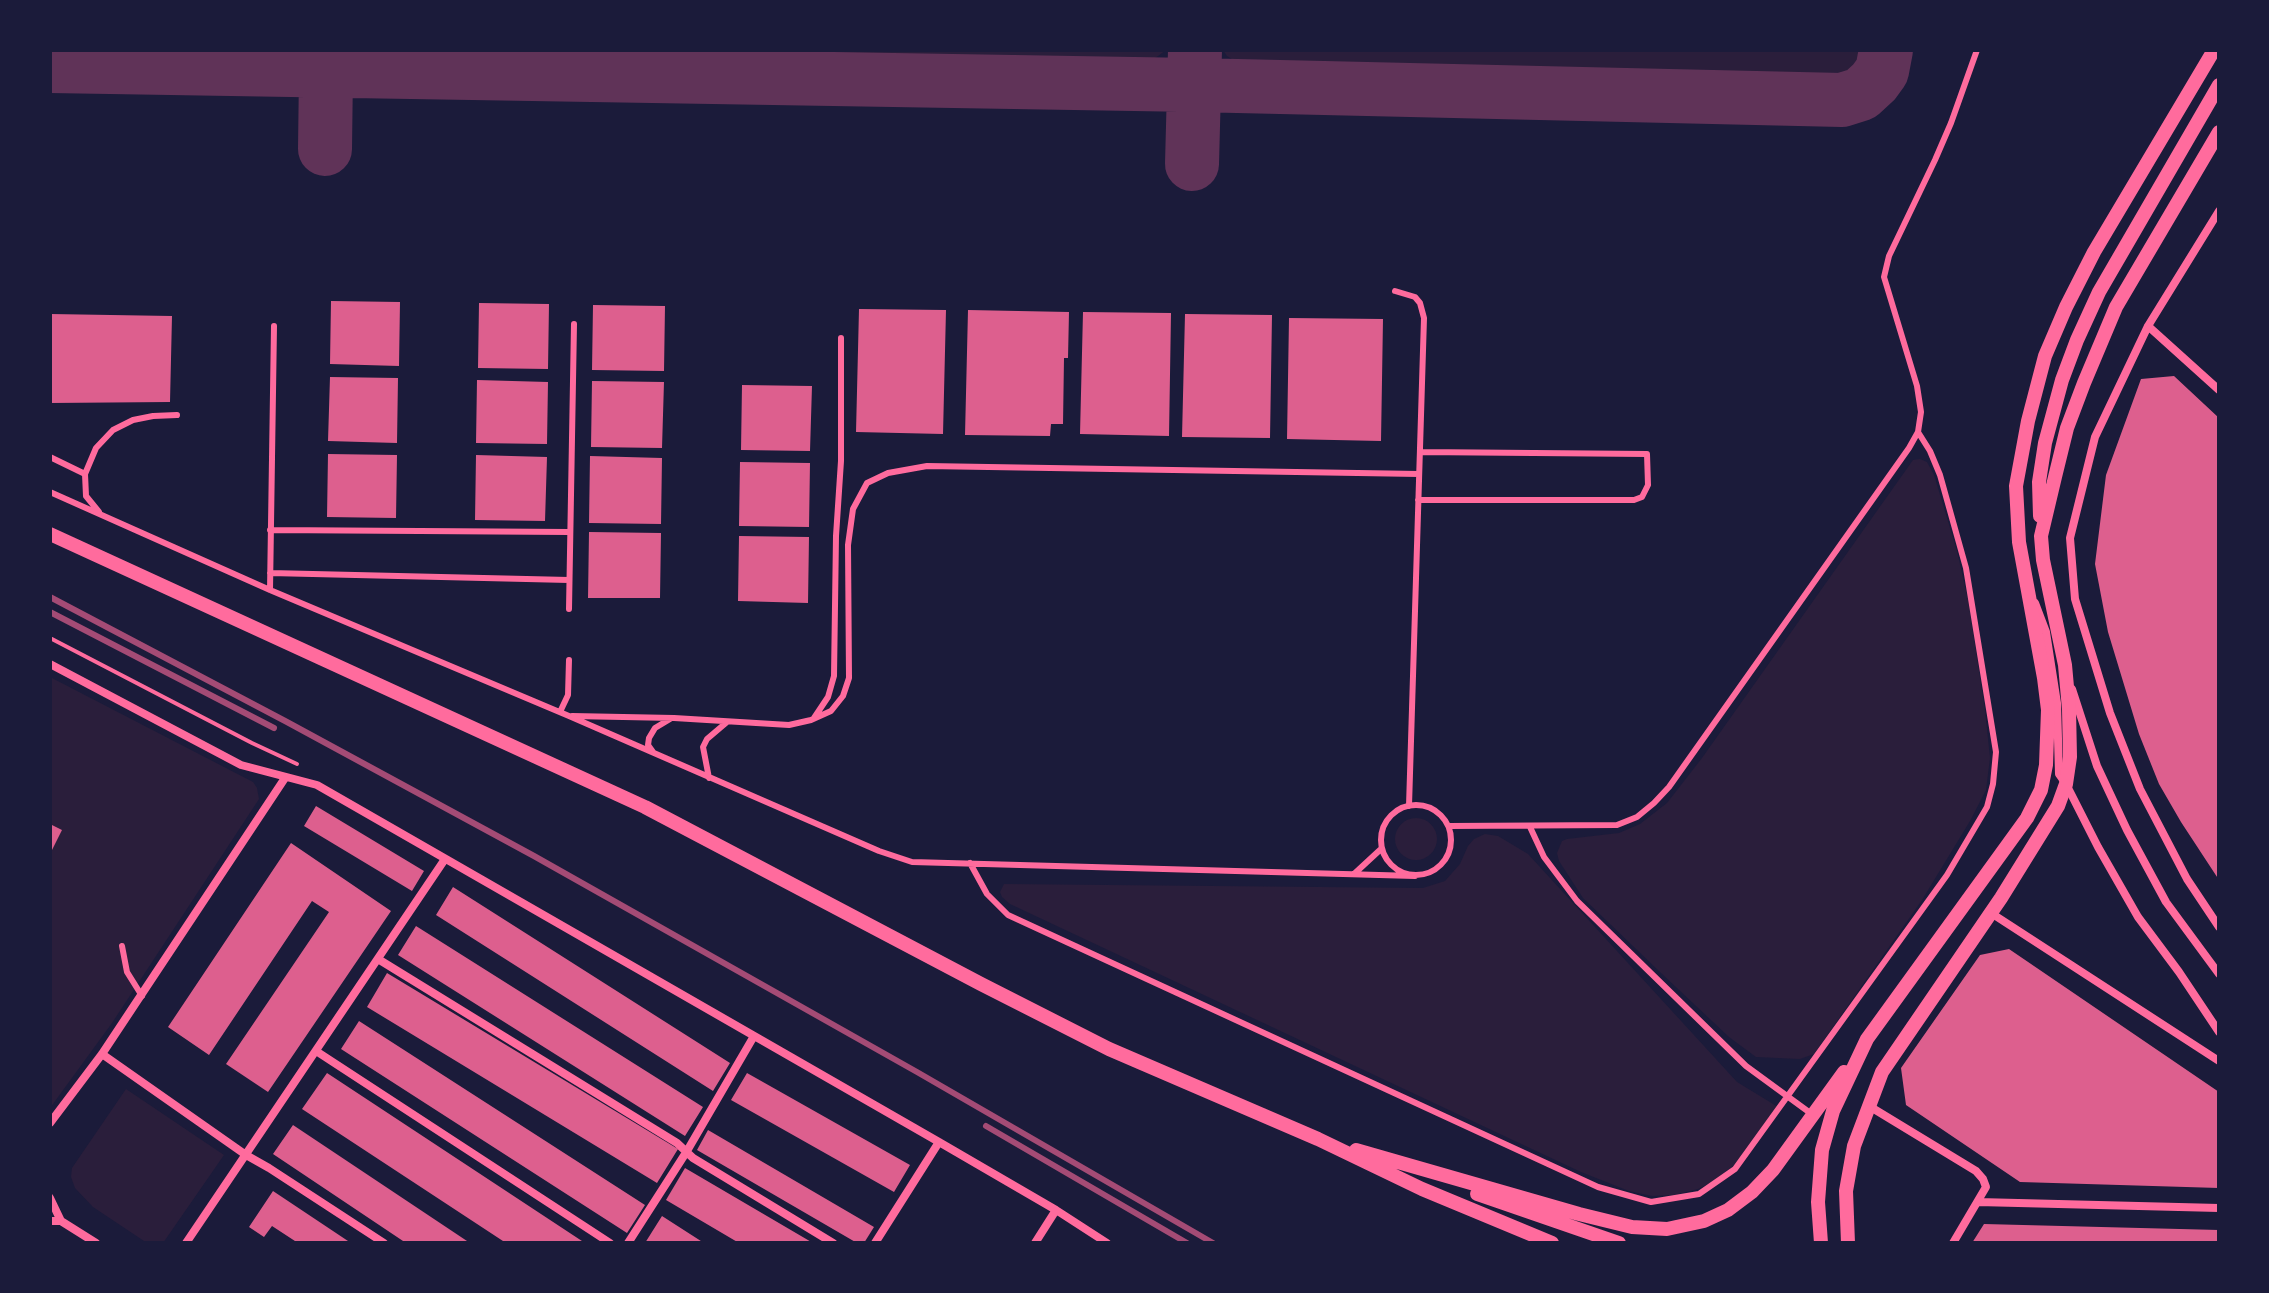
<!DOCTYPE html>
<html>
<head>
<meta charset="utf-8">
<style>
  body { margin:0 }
  #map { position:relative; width:2269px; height:1293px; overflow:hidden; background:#1b1b3a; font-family:Spectral,serif }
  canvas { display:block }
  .frame { position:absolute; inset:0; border:52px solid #1b1b3a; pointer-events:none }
</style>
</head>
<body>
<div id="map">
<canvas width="2269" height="1293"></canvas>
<div class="frame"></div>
</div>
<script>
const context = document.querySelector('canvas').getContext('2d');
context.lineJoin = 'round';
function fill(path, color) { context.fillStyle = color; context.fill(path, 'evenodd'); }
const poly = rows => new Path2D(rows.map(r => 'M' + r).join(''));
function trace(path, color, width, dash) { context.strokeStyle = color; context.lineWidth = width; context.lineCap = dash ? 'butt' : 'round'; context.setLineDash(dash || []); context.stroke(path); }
const green = poly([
  [71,50,449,50,447,53,433,56],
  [465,50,1166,50,1154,59,1142,64,1079,69,481,58],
  [1223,50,1864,50,1855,65,1843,74,1837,77,1792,82,1287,72,1238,63,1227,56],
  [1920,459,1927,462,1934,475,1957,551,1968,600,1985,710,1990,758,1986,790,1970,821,1922,900,1814,1054,1800,1059,1756,1057,1729,1037,1660,972,1583,898,1559,861,1557,853,1562,841,1567,839,1619,833,1640,824,1667,803,1702,758,1913,460],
  [50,677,253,782,257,788,259,799,112,1023,50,1108],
  '1395 839a21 21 0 1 1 42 0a21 21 0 1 1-42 0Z',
  [1485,834,1498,836,1528,854,1737,1082,1778,1107,1738,1162,1714,1181,1698,1189,1674,1195,1652,1196,1629,1191,1581,1172,1010,904,1002,897,1000,892,1004,884,1423,888,1445,881,1460,864,1468,846,1474,839],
  [126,1089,224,1155,163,1243,147,1243,93,1207,75,1188,71,1177,72,1168]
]);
const taxiway = poly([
  [50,66,1194,85,1842,100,1861,94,1874,82,1882,71,1886,50],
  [325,149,326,72],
  [1192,164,1195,50]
]);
const building = poly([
  [331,301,400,302,399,366,330,364],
  [479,303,549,304,548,369,478,368],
  [593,305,665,306,664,371,592,370],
  [859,309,946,310,943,434,856,432],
  [968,310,1069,312,1068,358,1064,358,1063,424,1051,424,1050,436,965,435],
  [1083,312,1171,313,1169,436,1080,434],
  [50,314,172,316,170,402,50,403],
  [1185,314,1272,315,1270,438,1182,437],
  [1289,318,1383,319,1381,441,1287,439],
  [2174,376,2219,418,2219,880,2181,822,2159,784,2139,734,2108,632,2095,564,2106,475,2141,379],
  [330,377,398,378,397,443,328,441],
  [477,380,548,382,547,444,476,443],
  [592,381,664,382,662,448,591,447],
  [742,385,812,386,810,451,741,450],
  [328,454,397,455,396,518,327,517],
  [476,455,547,457,545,521,475,520],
  [590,456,662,458,661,524,589,523],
  [740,462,810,463,809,527,739,526],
  [589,532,661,533,660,598,588,598],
  [739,536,809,537,808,603,738,601],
  [316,806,424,871,412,891,304,826],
  [50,824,62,830,50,854],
  [291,843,391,911,268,1092,226,1064,329,912,312,901,209,1055,168,1027],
  [453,887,730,1063,713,1091,436,915],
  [416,926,703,1107,685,1136,398,955],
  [2009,949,2219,1092,2219,1188,2020,1182,1906,1105,1901,1068,1980,955],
  [387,973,678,1149,657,1183,367,1007],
  [359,1021,645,1205,627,1233,341,1049],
  [327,1073,585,1243,506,1243,302,1109],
  [747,1073,910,1165,894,1192,731,1100],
  [293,1125,470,1243,406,1243,273,1154],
  [708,1130,874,1227,864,1243,857,1243,697,1150],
  [685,1168,813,1243,739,1243,666,1200],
  [273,1191,351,1243,298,1243,272,1226,264,1237,249,1227],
  [662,1216,704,1243,645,1243],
  [1984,1224,2219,1230,2219,1243,1972,1243]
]);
const path = poly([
  [50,638,252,743,297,764]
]);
const service = poly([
  [1395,291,1415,297,1420,303,1424,318,1409,806],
  [50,457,85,474],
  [50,492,270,590,569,716,879,851,912,862,1415,876],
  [1418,500,1634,500,1642,497,1648,485,1647,454,1420,452],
  [99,512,86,496,85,474,96,448,113,430,133,420,153,416,177,415],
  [270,530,569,532],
  [270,573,569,580],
  [270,590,274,326],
  [569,609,574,324],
  [560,712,568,695,569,660],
  [572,716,674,718,789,725,811,720,831,711,843,696,849,678,848,545,853,509,867,483,888,473,927,466,1419,474],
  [814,718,828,697,834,676,836,536,841,461,841,338],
  [653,752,648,745,649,738,655,728,670,719],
  [709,778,703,747,707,739,727,722],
  '1381 840a35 35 0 1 1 70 0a35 35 0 1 1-70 0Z',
  [1449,826,1617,825,1637,817,1654,803,1669,787,1909,448,1918,432,1921,412,1917,386,1884,277,1889,256,1935,160,1951,123,1977,50],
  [1530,827,1544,857,1577,901,1746,1066,1813,1115],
  [970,863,987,894,1008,915,1598,1187,1651,1202,1699,1194,1735,1169,1947,875,1987,807,1993,784,1996,752,1966,568,1940,475,1930,451,1918,432],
  [1354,874,1381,849],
  [122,946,127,972,142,996]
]);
const minor = poly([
  [2219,211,2148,326,2095,437,2070,538,2075,599,2110,713,2140,789,2187,879,2219,927],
  [2148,326,2219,390],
  [2035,603,2046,632,2057,703,2059,774,2066,784,2098,847,2138,917,2179,972,2219,1032],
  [50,664,241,765,317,785,939,1142,1056,1210,1107,1243],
  [2072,689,2097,766,2127,830,2166,902,2219,974],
  [1991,913,2219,1061],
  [378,959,677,1143,693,1158,833,1243],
  [316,1051,610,1243],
  [102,1054,246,1155,269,1168,384,1243],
  [1869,1106,1976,1171,1983,1179,1986,1187,1953,1243],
  [50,1123,102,1054,285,778],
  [50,1198,61,1221],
  [1978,1202,2219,1208],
  [50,1221,61,1221,96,1243],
  [186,1243,445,859],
  [628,1243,687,1151,754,1036],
  [875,1243,939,1142],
  [1035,1243,1056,1210]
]);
const tertiary = poly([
  [2040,516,2039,482,2045,443,2062,380,2077,340,2099,292,2219,85],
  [50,534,645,807,981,984,1109,1049,1318,1139,1422,1189,1552,1243],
  [1356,1150,1579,1214,1632,1227,1667,1229,1704,1221,1728,1210,1752,1192,1773,1170,1844,1072],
  [1477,1194,1619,1243],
  [1821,1243,1818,1202,1822,1150,1833,1111,1867,1039,2027,818,2041,790,2046,765,2048,710,2044,678,2019,542,2016,486,2028,421,2045,356,2066,307,2094,252,2214,50],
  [1848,1243,1846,1191,1854,1146,1882,1072,2001,898,2058,806,2066,784,2070,757,2069,709,2065,665,2043,560,2041,536,2055,477,2067,428,2084,383,2116,307,2219,132]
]);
const rail = poly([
  [50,597,287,722,534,856,917,1072,1213,1243],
  [50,612,274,728],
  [986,1126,1187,1243]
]);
fill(green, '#2a1e3b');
trace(taxiway, '#603358', 54);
fill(building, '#dd5f8e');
trace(path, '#ff6b9d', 4);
trace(service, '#ff6b9d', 6);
trace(minor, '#ff6b9d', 8);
trace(tertiary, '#ff6b9d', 14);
trace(rail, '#a44b75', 6);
</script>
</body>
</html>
